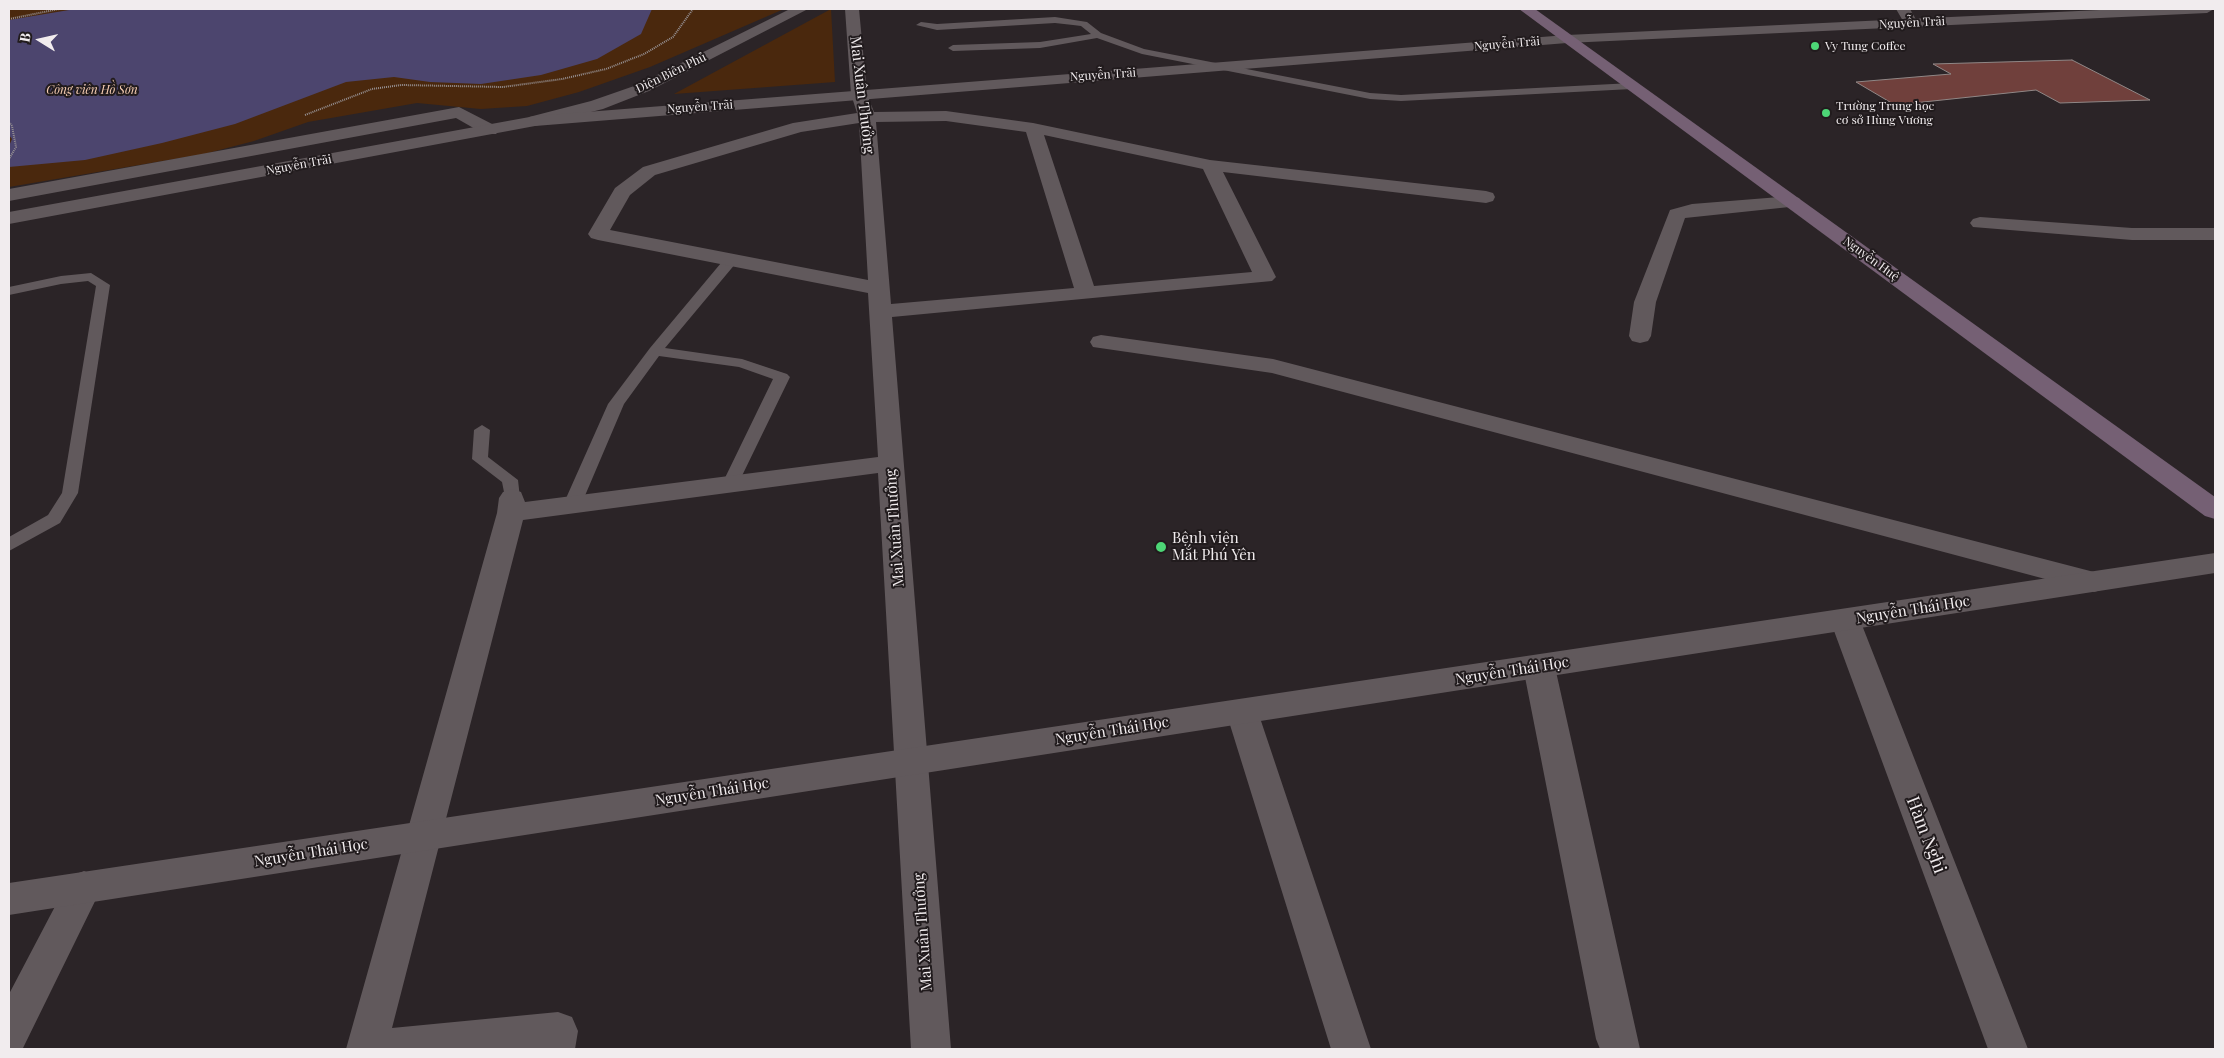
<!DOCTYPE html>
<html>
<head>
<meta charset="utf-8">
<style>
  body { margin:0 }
  #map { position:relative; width:2224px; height:1058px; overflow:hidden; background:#2b2427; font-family:"Playfair Display",serif }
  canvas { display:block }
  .frame { position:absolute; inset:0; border:10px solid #f1ecee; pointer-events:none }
  .north { position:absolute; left:15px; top:15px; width:50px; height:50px; -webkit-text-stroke:4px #211b1d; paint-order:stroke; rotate:280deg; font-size:14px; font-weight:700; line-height:20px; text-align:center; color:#f1ecee }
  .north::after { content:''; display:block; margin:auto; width:18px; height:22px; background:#f1ecee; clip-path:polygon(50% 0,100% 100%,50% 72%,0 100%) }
</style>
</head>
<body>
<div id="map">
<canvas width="2224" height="1058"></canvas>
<div class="frame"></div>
<div class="north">B</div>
</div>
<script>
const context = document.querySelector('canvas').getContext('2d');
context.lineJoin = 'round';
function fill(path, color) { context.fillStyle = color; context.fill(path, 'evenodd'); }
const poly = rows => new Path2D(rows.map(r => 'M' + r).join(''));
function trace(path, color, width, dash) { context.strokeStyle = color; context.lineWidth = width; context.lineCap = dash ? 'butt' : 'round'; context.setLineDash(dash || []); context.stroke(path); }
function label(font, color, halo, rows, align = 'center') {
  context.font = font + ' "Playfair Display",serif'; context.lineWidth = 4; context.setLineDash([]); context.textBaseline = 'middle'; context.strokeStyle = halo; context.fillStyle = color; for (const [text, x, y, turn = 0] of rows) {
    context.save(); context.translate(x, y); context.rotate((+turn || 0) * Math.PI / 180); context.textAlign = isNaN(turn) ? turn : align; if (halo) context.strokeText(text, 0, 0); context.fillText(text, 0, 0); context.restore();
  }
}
const green = poly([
  [9,9,784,9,650,67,579,92,527,106,481,109,417,103,308,122,254,141,204,154,9,187],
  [831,9,835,82,674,94]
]);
const water = poly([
  [75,9,652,9,641,34,597,59,541,75,481,84,430,82,394,77,346,82,235,124,162,143,85,160,9,167,9,146,12,139,9,135,9,20]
]);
const building = poly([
  [2072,60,2150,100,2060,103,2036,90,1895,105,1856,82,1951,74,1933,64,2072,60]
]);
const path = poly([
  [9,19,59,9],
  [305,115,372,89,401,85,503,87,562,79,606,69,644,54,673,37,693,9],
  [9,122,12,126,16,147,9,159]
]);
const service = poly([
  [1055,17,1087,22,1101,33,1144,49,1370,93,1401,95,1632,83,1637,86,1632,89,1401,101,1370,99,1142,54,1097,38,1040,48,953,51,948,48,953,45,1040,42,1091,34,1081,26,1073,25,1055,23,937,30,916,25,921,22,937,24,1055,17],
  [731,256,736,257,738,260,736,263,665,348,742,359,787,374,790,377,738,484,736,488,730,489,724,488,722,484,773,379,739,367,659,356,624,404,581,505,578,509,566,509,563,505,608,404,650,348,726,257,731,256],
  [91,273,110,285,78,493,60,523,9,551,9,537,48,515,62,493,96,286,88,281,61,284,9,295,9,287,61,276,91,273],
  [482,425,490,430,488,457,518,480,520,498,518,502,506,502,502,482,472,459,474,430,482,425]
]);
const minor = poly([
  [790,9,808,9,649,91,603,109,535,126,529,125,527,121,529,117,591,101,637,85,790,9],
  [845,9,859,9,867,94,874,112,946,111,1033,123,1210,160,1486,191,1493,193,1495,197,1493,201,1486,203,1223,172,1276,277,1272,281,892,317,951,1049,911,1049,878,473,523,520,392,1028,558,1012,572,1017,578,1031,575,1049,346,1049,497,513,499,498,503,492,512,489,521,492,525,502,878,457,868,293,598,240,591,238,588,234,615,188,643,167,793,123,857,113,851,94,845,9],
  [946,121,1026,132,1074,288,891,304,876,122,946,121],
  [859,123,868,280,610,230,630,195,655,175,801,132,859,123],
  [1044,135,1203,169,1252,272,1094,286,1044,135],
  [1896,9,1910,9,1918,23,1916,26,1906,26,1896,9],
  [459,107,496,126,499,130,496,134,484,134,456,118,9,201,9,189,459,107],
  [1792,196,1799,198,1802,202,1799,206,1685,218,1656,302,1651,336,1648,341,1640,343,1632,341,1629,336,1634,302,1670,210,1692,204,1792,196],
  [1980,217,2132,228,2215,228,2215,240,2132,240,1973,227,1970,223,1973,219,1980,217],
  [1101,335,1273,359,2094,572,2104,575,2108,582,2104,589,2094,592,1272,373,1093,347,1090,342,1093,337,1101,335],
  [1845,609,1856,612,1860,620,2028,1049,1988,1049,1830,620,1834,612,1845,609],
  [1539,655,1550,659,1555,667,1640,1049,1600,1049,1596,1039,1523,667,1528,659,1539,655],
  [1242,700,1253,703,1258,712,1371,1049,1331,1049,1226,712,1231,703,1242,700],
  [84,871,97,876,102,887,23,1048,9,1049,9,994,71,876,84,871]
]);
const tertiary = poly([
  [2121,9,2214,9,2207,13,1567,43,535,126,9,224,9,212,535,116,1567,35,2121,9],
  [2215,553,2215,573,9,915,9,883,2215,553]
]);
const secondary = poly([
  [1519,9,1535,9,2215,497,2215,519,2205,516,1519,9]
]);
const markers = [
  [1815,46,5,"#4dd676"],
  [1826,113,5,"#4dd676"],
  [1161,547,6,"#4dd676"]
];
const farStreetnames = [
  ["Nguyễn Trãi",1912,23,-3],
  ["Nguyễn Trãi",1507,44,-5],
  ["Điện Biên Phủ",671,73,-26],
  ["Nguyễn Trãi",1103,75,-4],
  ["Nguyễn Trãi",700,107,-4],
  ["Nguyễn Trãi",299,165,-10],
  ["Nguyễn Huệ",1871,259,36]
];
const farPoinames = [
  ["Vy Tung Coffee",1825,46],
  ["Trường Trung học",1836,106],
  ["cơ sở Hùng Vương",1836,120]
];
const farParknames = [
  ["Công viên Hồ Sơn",92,90]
];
const streetNames = [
  ["Mai Xuân Thưởng",862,95,83],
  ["Mai Xuân Thưởng",895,528,-94],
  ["Nguyễn Thái Học",1913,610,-9],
  ["Nguyễn Thái Học",1512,671,-9],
  ["Nguyễn Thái Học",1112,731,-9],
  ["Nguyễn Thái Học",712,792,-9],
  ["Nguyễn Thái Học",311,853,-9],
  ["Mai Xuân Thưởng",923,932,-94]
];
const poiNames = [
  ["Bệnh viện",1172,538],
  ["Mắt Phú Yên",1172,555]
];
const nearStreetnames = [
  ["Hàm Nghi",1926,835,69]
];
fill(green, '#4a280d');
fill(water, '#4c456e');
fill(building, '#70403c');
trace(building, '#908786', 1);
trace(path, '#979193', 2, [1, 1]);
fill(service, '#61595c');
fill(minor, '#61595c');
fill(tertiary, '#61595c');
fill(secondary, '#756074');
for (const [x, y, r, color] of markers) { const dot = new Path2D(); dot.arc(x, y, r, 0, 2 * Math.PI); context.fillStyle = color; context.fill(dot); trace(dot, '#211b1d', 2); }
label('12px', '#f1ecee', '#211b1d', farStreetnames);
label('12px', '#f1ecee', '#211b1d', farPoinames, 'left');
label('italic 12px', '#f7ceb3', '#211b1d', farParknames);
label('15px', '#f1ecee', '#211b1d', streetNames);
label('15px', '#f1ecee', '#211b1d', poiNames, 'left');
label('18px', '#f1ecee', '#211b1d', nearStreetnames);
</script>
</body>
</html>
